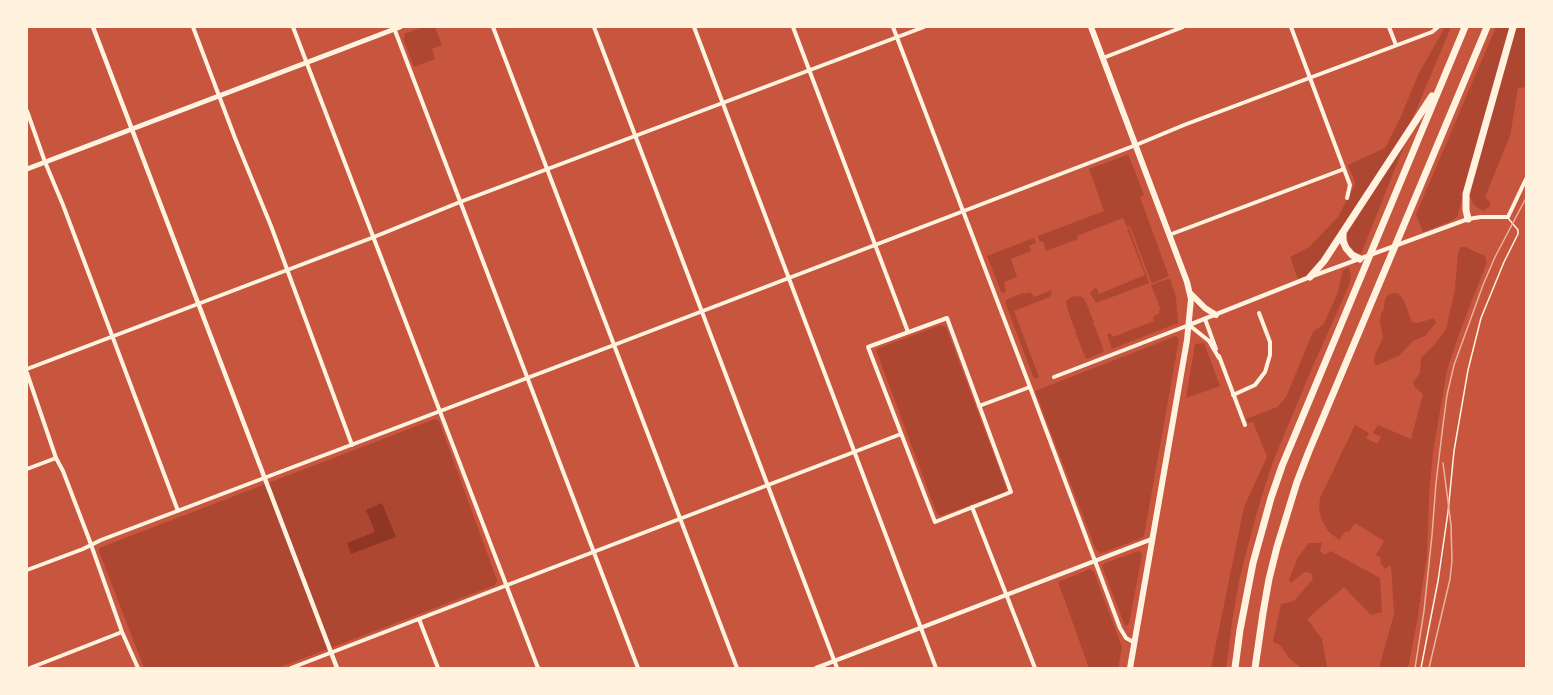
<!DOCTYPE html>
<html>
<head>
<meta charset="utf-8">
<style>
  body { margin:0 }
  #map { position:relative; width:1553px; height:695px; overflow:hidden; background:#c8553d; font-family:"Work Sans",sans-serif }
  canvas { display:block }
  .frame { position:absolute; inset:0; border:28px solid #fff3e0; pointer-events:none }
</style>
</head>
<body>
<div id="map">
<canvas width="1553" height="695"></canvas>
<div class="frame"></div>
</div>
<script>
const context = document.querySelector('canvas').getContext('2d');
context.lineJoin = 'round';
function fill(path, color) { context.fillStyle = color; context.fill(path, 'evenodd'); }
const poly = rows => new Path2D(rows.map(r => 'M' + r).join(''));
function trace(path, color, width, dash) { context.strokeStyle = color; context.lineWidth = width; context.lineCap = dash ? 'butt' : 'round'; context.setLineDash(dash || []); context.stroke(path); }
const green = poly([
  [423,27,435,27,442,45,432,49,435,59,414,67,403,38,405,37,404,34],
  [1445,27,1451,27,1417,108,1409,125,1316,267,1309,274,1298,279,1290,257,1309,247,1338,217,1354,186,1355,182,1348,165,1385,148,1402,114,1418,75],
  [1496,27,1510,27,1457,217,1451,221,1423,232,1416,214],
  [1516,27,1526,27,1526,87,1518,88,1510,136,1485,197,1490,202,1490,206,1484,211,1476,207,1472,202,1470,196,1471,189],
  [1406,141,1361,254,1356,253,1348,245,1347,233],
  [1127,155,1129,156,1144,195,1140,197,1169,276,1153,283,1151,282,1130,226,1127,227,1123,218,1077,236,1078,239,1046,251,1043,241,1040,242,1038,236,1104,211,1089,169],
  [1129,228,1149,283,1096,303,1090,293,1096,287,1099,294,1145,275,1127,229],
  [1034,238,1036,243,1029,246,1031,251,1011,259,1017,277,1004,282,1006,291,1004,293,1002,292,1002,294,987,256],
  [1461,247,1465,247,1485,256,1487,262,1459,334,1447,370,1433,452,1429,496,1427,555,1417,622,1408,668,1379,668,1394,614,1391,565,1385,569,1380,563,1381,558,1376,555,1384,541,1355,523,1349,532,1346,531,1339,540,1328,531,1321,518,1319,507,1320,498,1355,425,1369,433,1366,438,1377,444,1381,437,1373,433,1378,425,1411,439,1423,394,1415,387,1413,382,1420,373,1421,358,1435,344,1446,329,1455,290,1458,252],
  [1349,267,1351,277,1350,283,1313,366,1274,459,1263,492,1252,530,1239,581,1233,616,1226,668,1211,668,1244,507,1267,457,1253,422,1248,423,1246,419,1277,407,1286,397,1313,332,1324,324,1338,292,1343,270],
  [1168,279,1170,279,1176,297,1178,323,1112,349,1107,335,1108,334,1110,333,1113,337,1154,321,1153,317,1159,313,1160,308,1151,285],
  [1052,290,1050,297,1014,311,1039,377,1034,379,1005,302,1007,299,1023,293,1025,294,1030,292,1034,297],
  [1395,293,1399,294,1404,301,1412,322,1418,323,1434,318,1436,323,1425,336,1413,341,1400,355,1378,365,1375,365,1374,361,1375,354,1383,338,1380,322,1381,314,1384,308,1385,299,1389,294],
  [1073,296,1082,297,1086,302,1094,323,1092,325,1094,325,1103,347,1101,348,1104,350,1103,352,1087,359,1084,356,1086,354,1084,354,1075,332,1077,330,1075,330,1067,308,1066,301],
  [941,325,946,327,1006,487,1005,492,941,516,937,514,876,350,879,348],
  [1176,336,1179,339,1144,536,1139,539,1101,553,1096,550,1035,391],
  [1204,343,1220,386,1186,398,1195,344],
  [435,419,439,421,497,580,495,585,278,668,144,668,99,551,99,548],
  [1309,543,1322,543,1320,551,1324,555,1331,551,1380,578,1382,612,1371,615,1344,587,1307,619,1322,639,1327,668,1301,668,1290,659,1280,645,1273,642,1281,604,1294,601,1313,579,1311,573,1304,572,1291,583,1289,580,1298,557],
  [1139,551,1142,555,1129,624,1125,626,1102,566,1105,563],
  [1090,569,1094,572,1122,647,1118,668,1089,668,1058,582]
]);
const water = poly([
  [382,503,396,537,351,554,347,543,375,532,366,510]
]);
const service = poly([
  [1421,668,1438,581,1448,512,1454,451,1468,370,1481,318,1504,262,1518,234,1518,230,1508,218]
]);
const minor = poly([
  [193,27,235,138,271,226,352,445],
  [293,27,538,668],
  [493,27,737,668],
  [594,27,837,668],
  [694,27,936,668],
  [793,27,908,332],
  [893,27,1030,387,1120,628,1126,638,1135,643],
  [1291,27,1350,185,1347,198],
  [1389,27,1396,45],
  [394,28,638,668],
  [1103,58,1183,27],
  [27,111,45,162,63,205,178,511],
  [1468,219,1481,217,1508,217,1526,179],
  [1169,235,1344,169],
  [947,318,1011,492,935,522,868,347,947,318],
  [1205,319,1216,349],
  [1219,356,1245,425],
  [27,369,374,237,460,202,924,27],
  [27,373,56,458,63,471,89,539,122,632,138,668],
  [1054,377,1189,325,1209,341,1219,358],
  [1233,395,1255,385,1265,372,1270,355,1270,342,1259,313],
  [979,406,1030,387],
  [27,469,56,458],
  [972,507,1035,668],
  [27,570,83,549,101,540,614,345,1136,145,1184,125,1432,32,1438,27],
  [419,619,438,668],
  [30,668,122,632],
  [291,668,901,434]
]);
const tertiary = poly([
  [93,27,337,668],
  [1189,325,1310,277,1468,219],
  [816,668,1152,539]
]);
const secondary = poly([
  [27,169,400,27]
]);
const primary = poly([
  [1091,27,1187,282,1191,299,1187,340,1130,668],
  [1191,294,1205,308,1216,315]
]);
const motorway = poly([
  [1468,219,1466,210,1466,194,1513,27],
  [1343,232,1343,241,1346,248,1352,255,1360,259],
  [1310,277,1324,261,1343,232,1432,96],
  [1235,668,1240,630,1253,563,1271,498,1282,466,1465,27],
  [1255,668,1263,613,1269,579,1277,547,1297,482,1309,451,1487,27]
]);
const rail = poly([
  [1415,668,1424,611,1432,535,1436,483,1443,425,1447,395,1454,365,1483,285,1495,257,1526,198],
  [1429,668,1450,579,1452,561,1451,525,1443,463]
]);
fill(green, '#ae4732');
fill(water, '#8f3625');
trace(service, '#fff3e0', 1.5);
trace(minor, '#fff3e0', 4);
trace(tertiary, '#fff3e0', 4.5);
trace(secondary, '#fff3e0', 5);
trace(primary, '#fff3e0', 6);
trace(motorway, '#fff3e0', 7);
trace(rail, '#e9b49f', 1.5);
</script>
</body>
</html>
